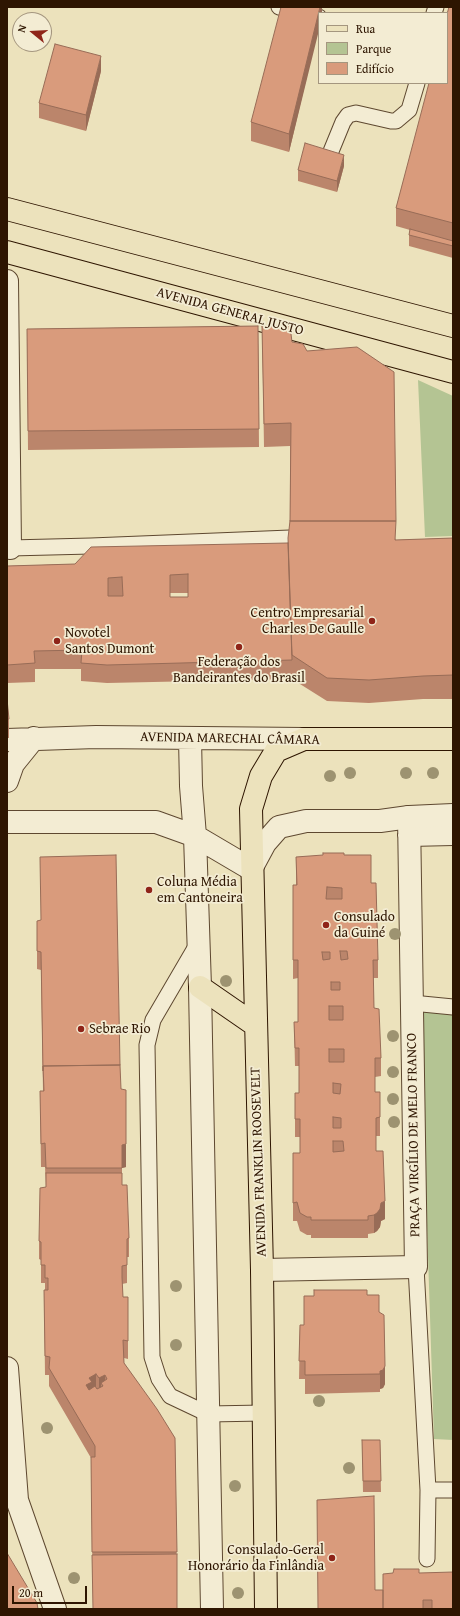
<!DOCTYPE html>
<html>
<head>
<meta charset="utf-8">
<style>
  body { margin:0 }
  #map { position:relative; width:460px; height:1616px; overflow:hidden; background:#ece2bc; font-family:"Gentium Book Plus",serif }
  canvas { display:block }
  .frame { position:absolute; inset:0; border:8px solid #2e1501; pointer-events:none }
  .legend { position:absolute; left:318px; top:12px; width:130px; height:72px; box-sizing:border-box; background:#f3ecd3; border:1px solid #a4967f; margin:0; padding:5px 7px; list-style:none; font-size:12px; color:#2e1501 }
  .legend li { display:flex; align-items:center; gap:8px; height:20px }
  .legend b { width:20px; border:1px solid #a4967f }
  .north { position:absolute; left:12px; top:12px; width:40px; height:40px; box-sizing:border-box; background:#f3ecd3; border:1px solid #a4967f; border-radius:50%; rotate:288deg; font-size:11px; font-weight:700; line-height:16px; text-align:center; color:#2e1501 }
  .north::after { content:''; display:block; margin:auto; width:14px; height:18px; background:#8f2418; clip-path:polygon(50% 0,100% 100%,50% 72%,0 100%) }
  .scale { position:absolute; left:12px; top:1586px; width:75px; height:18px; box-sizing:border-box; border:2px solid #2e1501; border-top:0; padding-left:5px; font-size:12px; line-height:14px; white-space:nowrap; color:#2e1501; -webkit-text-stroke:3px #f3ecd3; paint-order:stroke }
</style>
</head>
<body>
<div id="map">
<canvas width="460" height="1616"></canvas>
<div class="frame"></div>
<ul class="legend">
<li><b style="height:5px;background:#ece2bc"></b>Rua</li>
<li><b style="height:11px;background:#b4c493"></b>Parque</li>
<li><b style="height:11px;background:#d99b7c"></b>Edifício</li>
</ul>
<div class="north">N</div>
<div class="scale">20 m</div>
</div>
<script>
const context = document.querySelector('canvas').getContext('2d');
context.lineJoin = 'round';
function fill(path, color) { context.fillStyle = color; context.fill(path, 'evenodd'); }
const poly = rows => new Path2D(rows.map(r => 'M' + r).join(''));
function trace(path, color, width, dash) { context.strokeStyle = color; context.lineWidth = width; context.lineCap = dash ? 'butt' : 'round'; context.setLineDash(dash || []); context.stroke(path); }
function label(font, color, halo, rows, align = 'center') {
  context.font = font + ' "Gentium Book Plus",serif'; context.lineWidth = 3.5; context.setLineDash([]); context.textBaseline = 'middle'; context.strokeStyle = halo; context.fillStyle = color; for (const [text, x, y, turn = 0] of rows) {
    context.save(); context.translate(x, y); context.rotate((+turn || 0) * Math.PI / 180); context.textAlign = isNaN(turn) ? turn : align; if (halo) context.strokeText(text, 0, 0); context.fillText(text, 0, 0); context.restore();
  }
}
const green = poly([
  [418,380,453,396,453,536,425,537],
  [420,1011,453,1015,453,1440,434,1439]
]);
const service = poly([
  [279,7,319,17],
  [434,13,436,7],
  [327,161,343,122,348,115,356,113,391,121,396,121,409,110,417,83],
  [10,548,91,546,290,538],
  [198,943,153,1020,147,1045,152,1357,159,1379,170,1396,208,1414,264,1413],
  [412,1003,453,1007],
  [416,1267,428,1490,427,1559],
  [428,1490,453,1490]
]);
const minor = poly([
  [7,281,10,548],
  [409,835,453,834],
  [262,1270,416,1267,409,817]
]);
const tertiary = poly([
  [190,738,191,786,195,836,200,987,212,1609],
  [7,740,96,737,304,739],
  [7,781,13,764,34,738],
  [7,822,156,822,195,836,251,869,265,843,279,827,306,821,380,821,409,817,453,815],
  [7,1368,17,1500,55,1609]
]);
const primary = poly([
  [200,987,255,1025],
  [266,1609,262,1270,251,809,261,776,276,751,304,739,453,739]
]);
const trunk = poly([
  [7,209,453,326],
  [7,252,453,372]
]);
const trees = [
  [350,773],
  [406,773],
  [433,773],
  [330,776],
  [395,934],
  [226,981],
  [393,1036],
  [393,1072],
  [393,1099],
  [394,1122],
  [176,1286],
  [176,1345],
  [319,1401],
  [47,1428],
  [349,1468],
  [235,1486],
  [74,1578],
  [238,1593]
];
const wall = poly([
  [322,7,322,13,289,152,251,141,251,122],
  [453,7,453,258,409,246,409,235,410,230,396,226,396,208],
  [101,71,86,131,39,118,39,103],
  [344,166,337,192,298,181,298,170],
  [258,326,259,447,28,450,27,329],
  [262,326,292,342,396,540,453,538,453,699,423,699,369,703,327,701,292,679,107,683,81,681,81,669,35,669,35,682,7,683,7,566,75,564,288,543,290,521,290,446,264,447],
  [170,593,188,593,188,597,170,597],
  [7,699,9,719,9,738,7,738],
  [344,855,371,883,378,960,378,978,373,978,374,1008,381,1058,381,1076,375,1077,375,1092,380,1092,380,1136,376,1136,376,1151,385,1219,381,1221,380,1227,377,1231,374,1233,368,1234,368,1238,311,1238,311,1235,307,1235,300,1231,297,1221,293,1221,293,1153,300,1153,300,1137,295,1137,295,1093,299,1093,299,1066,295,1066,294,1022,298,1022,298,978,293,979,293,885,296,885,296,857],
  [37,921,121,1089,126,1167,122,1168,122,1185,129,1238,129,1257,127,1257,127,1283,122,1284,123,1297,128,1297,128,1359,124,1358,124,1363,175,1438,177,1609,93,1609,91,1458,49,1386,49,1375,45,1375,44,1290,45,1290,45,1283,41,1283,41,1260,39,1259,39,1241,46,1187,45,1167,41,1167,40,1091,43,1091,41,970,37,969],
  [367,1295,379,1312,385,1384,383,1388,380,1389,380,1392,305,1394,305,1379,299,1379,300,1325,304,1325],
  [362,1440,380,1440,381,1492,363,1492],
  [419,1573,453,1609,318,1609,375,1590,383,1590]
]);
const shadedWall = poly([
  [320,7,322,7,322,13,319,13,319,30,289,152,289,134],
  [101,56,101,71,86,131,86,115],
  [344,155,344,166,337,192,337,181],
  [126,1144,126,1167,122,1168,122,1145],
  [385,1201,385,1219,381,1221,380,1227,377,1231,374,1233,374,1215,381,1203],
  [385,1366,385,1384,383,1388,380,1389,380,1392,380,1371],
  [96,1374,96,1392,92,1395,86,1385,89,1378],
  [105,1375,105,1393,103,1386,101,1383,101,1395,99,1396,99,1378]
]);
const building = poly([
  [281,7,320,7,289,134,251,122,281,7],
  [449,7,453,7,453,223,396,208,429,83,447,83,447,14,449,7],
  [55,44,101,56,86,115,39,103,55,44],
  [305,143,344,155,337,181,298,170,305,143],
  [410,229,453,241,453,246,409,235,410,229],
  [258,326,259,429,28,431,27,329,258,326],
  [262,326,290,326,292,342,303,344,307,351,357,347,394,372,396,521,290,521,291,423,264,424,262,326],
  [290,521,396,521,395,540,453,538,453,675,423,676,369,680,327,678,292,655,288,538,290,521],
  [288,543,292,660,107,665,81,663,82,650,34,651,35,663,7,665,7,566,75,564,91,547,288,543],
  [188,574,188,597,170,597,170,575,188,574],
  [122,577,123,596,108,596,108,578,122,577],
  [7,699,9,719,7,719,7,699],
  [323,853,344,853,344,855,371,855,371,883,376,883,378,960,373,960,374,1008,379,1009,381,1058,375,1058,375,1092,380,1092,380,1117,376,1118,376,1151,383,1151,385,1201,381,1203,380,1209,377,1213,374,1215,368,1216,368,1220,311,1220,311,1217,307,1217,300,1213,297,1202,293,1203,293,1153,300,1153,300,1119,295,1119,295,1093,299,1093,299,1048,295,1048,294,1022,298,1022,298,960,293,960,293,885,297,885,296,857,323,855,323,853],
  [327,887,342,888,342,899,326,899,327,887],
  [340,951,347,951,348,959,341,960,340,951],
  [322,952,330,952,330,959,323,960,322,952],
  [331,982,340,982,340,990,331,990,331,982],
  [329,1006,343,1006,343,1020,329,1020,329,1006],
  [329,1049,344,1049,344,1062,329,1062,329,1049],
  [333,1083,341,1084,340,1094,333,1093,333,1083],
  [333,1117,341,1118,341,1128,333,1128,333,1117],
  [333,1141,343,1141,344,1151,333,1152,333,1141],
  [116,855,120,1065,43,1066,43,1071,41,952,37,951,37,921,41,920,40,857,116,855],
  [120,1065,121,1089,126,1090,126,1144,122,1145,122,1168,46,1168,45,1143,41,1144,40,1091,44,1091,43,1066,120,1065],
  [46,1173,122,1173,122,1185,127,1185,129,1238,127,1239,127,1265,122,1266,122,1277,123,1297,128,1297,128,1341,123,1340,124,1363,157,1409,175,1438,177,1552,92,1552,91,1457,95,1457,95,1446,49,1368,50,1357,45,1356,44,1290,48,1290,48,1278,45,1278,45,1265,41,1265,41,1242,39,1241,40,1188,46,1187,46,1173],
  [96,1374,99,1378,105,1375,107,1379,101,1383,103,1386,97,1389,95,1386,89,1390,86,1385,92,1382,89,1378,96,1374],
  [314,1290,367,1290,367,1295,379,1295,379,1312,384,1315,385,1366,383,1370,380,1371,380,1374,305,1375,305,1361,299,1361,300,1325,304,1325,304,1296,314,1296,314,1290],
  [362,1440,380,1440,381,1481,363,1481,362,1440],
  [374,1496,375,1590,383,1590,383,1609,318,1609,317,1500,374,1496],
  [7,1553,37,1603,38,1609,7,1609,7,1553],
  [177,1554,177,1609,93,1609,92,1555,177,1554],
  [394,1569,419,1569,419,1573,453,1572,453,1609,432,1609,432,1600,423,1600,423,1609,383,1609,383,1574,393,1573,394,1569]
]);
const markers = [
  [372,621,4,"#8f2418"],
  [57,641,4,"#8f2418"],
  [239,647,4,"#8f2418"],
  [149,890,4,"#8f2418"],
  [326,925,4,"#8f2418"],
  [81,1029,4,"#8f2418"],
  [332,1558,4,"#8f2418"]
];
const streetNames = [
  ["AVENIDA GENERAL JUSTO",230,312,15],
  ["AVENIDA MARECHAL CÂMARA",230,739,1],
  ["PRAÇA VIRGÍLIO DE MELO FRANCO",414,1135,-91],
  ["AVENIDA FRANKLIN ROOSEVELT",259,1162,-92]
];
const poiNames = [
  ["Centro Empresarial",364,613,"right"],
  ["Charles De Gaulle",364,629,"right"],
  ["Novotel",65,633],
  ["Santos Dumont",65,649],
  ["Federação dos",239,662,"center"],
  ["Bandeirantes do Brasil",239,678,"center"],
  ["Coluna Média",157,882],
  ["em Cantoneira",157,898],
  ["Consulado",334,917],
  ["da Guiné",334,933],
  ["Sebrae Rio",89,1029],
  ["Consulado-Geral",324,1550,"right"],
  ["Honorário da Finlândia",324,1566,"right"]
];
fill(green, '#b4c493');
trace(service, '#5e4830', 17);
trace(minor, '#5e4830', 24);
trace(tertiary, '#5e4830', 24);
trace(primary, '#2e1501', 24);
trace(trunk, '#2e1501', 24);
trace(service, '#f3ecd3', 15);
trace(minor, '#f3ecd3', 22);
trace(tertiary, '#f3ecd3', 22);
trace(primary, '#ece2bc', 22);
trace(trunk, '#ece2bc', 22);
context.fillStyle = '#9d9371';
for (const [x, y] of trees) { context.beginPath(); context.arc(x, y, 6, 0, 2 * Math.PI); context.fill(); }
fill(wall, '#bb856b');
fill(shadedWall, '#986c57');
fill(building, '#d99b7c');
trace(building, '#986c57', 1);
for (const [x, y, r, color] of markers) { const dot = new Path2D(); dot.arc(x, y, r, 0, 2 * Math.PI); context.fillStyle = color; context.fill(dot); trace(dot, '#f3ecd3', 1.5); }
label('14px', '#2e1501', '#f3ecd3', streetNames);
label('14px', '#2e1501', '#f3ecd3', poiNames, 'left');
</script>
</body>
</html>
